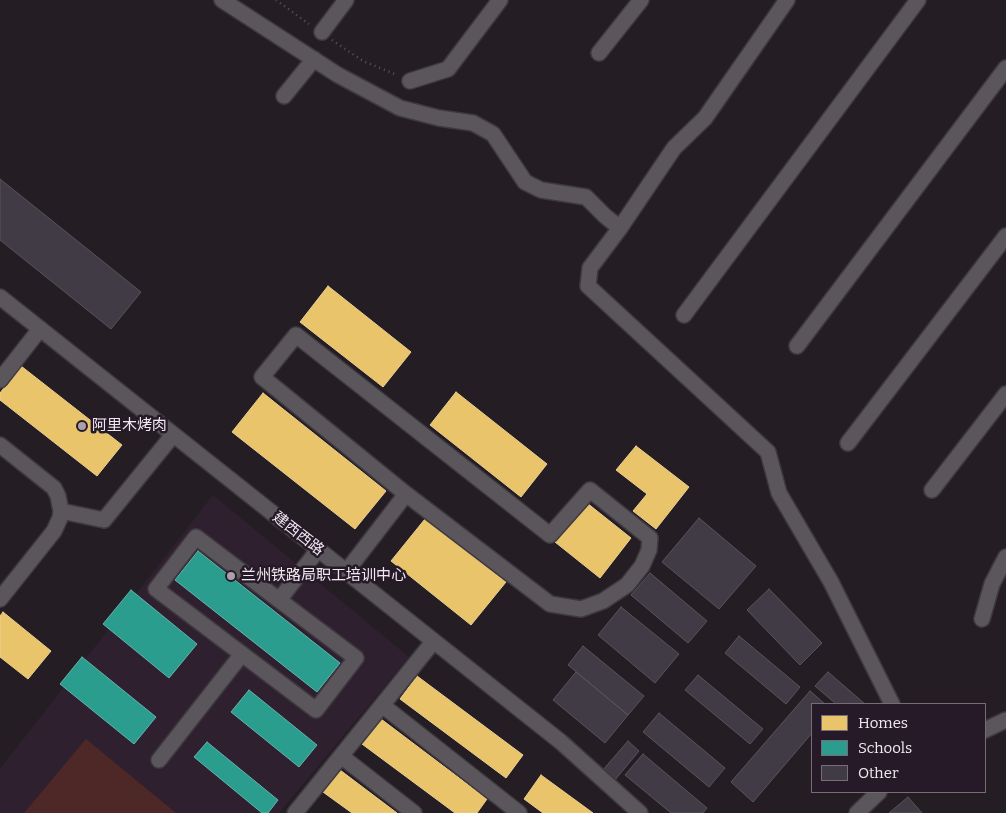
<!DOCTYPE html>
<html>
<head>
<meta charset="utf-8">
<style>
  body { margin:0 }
  #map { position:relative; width:1006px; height:813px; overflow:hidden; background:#241e24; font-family:Bitter,serif }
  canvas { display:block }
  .legend { position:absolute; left:811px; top:703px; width:175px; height:90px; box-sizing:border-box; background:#271a28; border:1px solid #776c78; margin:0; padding:6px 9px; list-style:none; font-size:15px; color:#f0e8f1 }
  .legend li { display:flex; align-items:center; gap:10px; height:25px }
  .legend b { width:25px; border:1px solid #776c78 }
</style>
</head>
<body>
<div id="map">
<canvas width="1006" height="813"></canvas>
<ul class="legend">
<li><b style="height:14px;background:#e9c46a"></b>Homes</li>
<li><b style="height:14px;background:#2a9d8f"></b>Schools</li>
<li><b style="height:14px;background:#403b45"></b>Other</li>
</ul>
</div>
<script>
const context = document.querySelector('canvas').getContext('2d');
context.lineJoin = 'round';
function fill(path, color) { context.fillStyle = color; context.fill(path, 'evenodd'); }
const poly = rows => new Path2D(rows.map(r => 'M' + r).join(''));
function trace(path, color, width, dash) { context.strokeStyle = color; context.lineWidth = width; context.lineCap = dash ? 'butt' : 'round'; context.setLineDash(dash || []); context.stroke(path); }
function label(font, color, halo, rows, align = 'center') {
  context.font = font + ' Bitter,"Noto Sans SC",serif'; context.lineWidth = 5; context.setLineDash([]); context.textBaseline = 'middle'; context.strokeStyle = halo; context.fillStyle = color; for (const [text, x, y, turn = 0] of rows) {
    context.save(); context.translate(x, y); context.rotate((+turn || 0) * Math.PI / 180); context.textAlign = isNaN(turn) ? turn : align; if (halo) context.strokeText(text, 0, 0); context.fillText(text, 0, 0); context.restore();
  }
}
const built = poly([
  [213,495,409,657,279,813,0,813,0,769]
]);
const green = poly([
  [86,739,176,813,24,813]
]);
const homes = poly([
  [328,286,411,352,383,387,300,322,328,286],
  [21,366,122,445,97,476,0,400,0,393,21,366],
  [456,392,547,464,521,497,430,425,456,392],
  [263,393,386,491,355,529,232,432,263,393],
  [636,446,689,487,656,529,633,511,647,494,616,470,636,446],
  [587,503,631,538,600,578,555,542,587,503],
  [425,519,506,582,471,625,391,561,425,519],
  [3,612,51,651,28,679,0,657,0,616,3,612],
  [417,676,523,755,506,778,400,699,417,676],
  [381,719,487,799,477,813,455,813,362,744,381,719],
  [340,770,397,813,352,813,323,792,340,770],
  [541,775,593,813,543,813,524,799,541,775]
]);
const schools = poly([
  [198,551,340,663,317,692,175,580,198,551],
  [131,590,197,644,169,678,103,624,131,590],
  [82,657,156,717,134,744,60,684,82,657],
  [249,690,317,745,299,767,231,712,249,690],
  [207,742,278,800,268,813,262,813,194,757,207,742]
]);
const building = poly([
  [0,179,141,292,111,329,0,240,0,179],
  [699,518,756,566,719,609,662,562,699,518],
  [650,573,707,621,688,643,631,595,650,573],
  [769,589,822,643,800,665,747,610,769,589],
  [621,607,679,654,655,683,598,635,621,607],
  [739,636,800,687,786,704,725,653,739,636],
  [583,646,644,696,628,715,568,665,583,646],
  [576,672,628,715,605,743,553,700,576,672],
  [828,672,865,704,836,704,815,686,828,672],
  [698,675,763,729,750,744,685,690,698,675],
  [810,691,825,704,812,704,812,733,753,802,731,782,810,691],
  [659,713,725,768,709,787,643,732,659,713],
  [628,741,639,751,614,781,602,771,628,741],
  [643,754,707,808,703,813,671,813,625,775,643,754],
  [908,797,922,813,889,813,908,797]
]);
const path = poly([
  [276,0,309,24],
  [332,40,363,61,397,75]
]);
const minor = poly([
  [222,0,338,75,400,108,439,118,473,123,493,134,525,182,541,190,586,197,605,216,620,228],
  [787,0,705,118,674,148,620,228,590,268,588,286,768,452,779,493,831,582,892,704],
  [322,32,346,0],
  [599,53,641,0],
  [410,81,448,69,500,0],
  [284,96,314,59],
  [0,297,561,742,640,813],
  [684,315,918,0],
  [797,346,1006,68],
  [0,380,40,329],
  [848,443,1006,236],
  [0,445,54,488,58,496,61,511,60,518,54,531,0,599],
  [932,490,1006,394],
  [61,511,104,520,173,435],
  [346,572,406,494,550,604,581,609,603,601,627,585,642,566,649,550,650,538,590,490,550,535,296,335,262,377,406,494],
  [279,600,196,537,156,589,316,710,356,658,279,600,318,550],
  [982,619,992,584,1006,557],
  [382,705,519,813],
  [985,730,1006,720],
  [341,756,414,813],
  [159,760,242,654],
  [295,813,433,642],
  [857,813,879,792]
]);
const markers = [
  [82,426,5,"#a9a1a9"],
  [231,576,5,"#a9a1a9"]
];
const poiNames = [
  ["阿里木烤肉",92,426],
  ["兰州铁路局职工培训中心",241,576]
];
const streetNames = [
  ["建西西路",298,534,38]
];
fill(built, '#2f2030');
fill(green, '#4d2826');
fill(homes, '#e9c46a');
trace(homes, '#ebcf92', 1);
fill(schools, '#2a9d8f');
trace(schools, '#65b4ac', 1);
fill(building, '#403b45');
trace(building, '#58545b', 1);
trace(minor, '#3e393e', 18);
trace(path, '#5a555a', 2.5, [1, 4]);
trace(minor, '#5b565c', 15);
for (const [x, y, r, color] of markers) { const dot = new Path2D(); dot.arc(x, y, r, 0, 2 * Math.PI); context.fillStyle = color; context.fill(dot); trace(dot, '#271a28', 2); }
label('15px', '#f0e8f1', '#271a28', poiNames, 'left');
label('15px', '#f0e8f1', '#271a28', streetNames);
</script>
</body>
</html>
